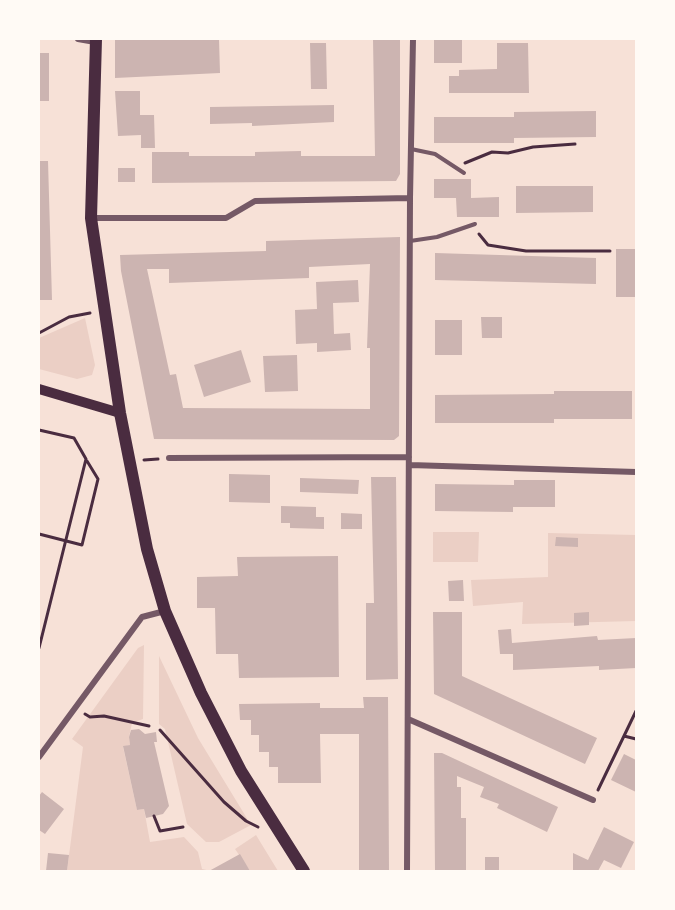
<!DOCTYPE html>
<html>
<head>
<meta charset="utf-8">
<style>
  body { margin:0 }
  #map { position:relative; width:675px; height:910px; overflow:hidden; background:#f7e1d7; font-family:"Archivo Narrow",sans-serif }
  canvas { display:block }
  .frame { position:absolute; inset:0; border:40px solid #fffaf5; pointer-events:none }
</style>
</head>
<body>
<div id="map">
<canvas width="675" height="910"></canvas>
<div class="frame"></div>
</div>
<script>
const context = document.querySelector('canvas').getContext('2d');
context.lineJoin = 'round';
function fill(path, color) { context.fillStyle = color; context.fill(path, 'evenodd'); }
const poly = rows => new Path2D(rows.map(r => 'M' + r).join(''));
function trace(path, color, width, dash) { context.strokeStyle = color; context.lineWidth = width; context.lineCap = dash ? 'butt' : 'round'; context.setLineDash(dash || []); context.stroke(path); }
const green = poly([
  [85,318,95,365,92,375,77,379,39,369,39,338],
  [433,532,479,532,478,562,433,562],
  [548,533,636,535,636,621,522,624,523,602,473,606,471,580,548,577],
  [144,645,143,719,132,723,129,737,130,745,123,747,137,810,144,809,150,842,184,837,198,852,202,869,211,871,67,871,83,747,72,739,138,648],
  [159,656,198,738,251,825,219,842,206,842,187,824,165,729,159,724],
  [256,835,278,871,250,871,235,849]
]);
const building = poly([
  [115,39,219,39,220,73,115,78],
  [373,39,400,39,400,174,396,181,152,183,152,152,189,152,189,156,255,156,255,152,301,151,301,156,375,156],
  [434,39,462,39,462,63,434,63],
  [310,43,326,43,327,89,311,89],
  [497,43,528,43,529,93,449,93,449,76,459,76,459,70,497,69],
  [39,53,49,53,49,101,39,101],
  [115,91,140,91,140,115,154,115,155,148,141,148,141,135,118,136],
  [334,105,334,122,252,126,252,123,210,124,210,107],
  [596,111,596,137,514,138,514,143,434,143,434,117,514,117,514,112],
  [39,161,48,161,52,300,39,300],
  [118,168,135,168,135,182,118,182],
  [434,179,471,179,471,198,499,197,499,217,457,217,456,198,434,198],
  [516,186,593,186,593,212,516,213],
  [400,237,399,436,394,440,154,439,121,271,120,255,266,251,266,241],
  [370,264,367,348,370,348,370,409,183,408,176,374,170,375,147,269,169,269,169,283,309,278,309,267],
  [616,249,636,249,636,297,616,297],
  [435,253,596,258,596,284,435,280],
  [358,280,359,302,333,303,334,334,350,333,351,350,317,352,317,343,296,344,295,310,317,309,316,282],
  [481,317,502,317,502,338,482,338],
  [435,320,462,320,462,355,435,355],
  [241,350,251,382,204,397,194,365],
  [297,355,298,391,265,392,263,356],
  [554,391,632,391,632,419,554,419,554,423,435,423,435,395,554,394],
  [229,474,270,475,270,503,229,502],
  [371,477,396,477,398,679,366,680,366,603,374,603],
  [300,478,359,480,358,494,300,492],
  [514,480,555,480,555,507,513,507,513,512,435,511,435,484,514,485],
  [281,506,316,507,316,517,324,517,324,529,290,528,290,523,281,523],
  [341,513,362,514,362,529,341,529],
  [556,537,578,538,578,547,555,546],
  [338,556,339,677,239,678,238,654,216,654,215,608,197,608,197,577,238,576,237,557],
  [463,580,464,601,449,601,448,581],
  [433,612,462,612,462,676,597,738,585,764,434,694],
  [589,612,589,625,574,626,574,613],
  [511,629,512,643,597,636,598,640,636,638,636,668,599,670,599,666,513,670,513,654,500,654,498,630],
  [363,697,388,697,389,871,359,871,359,734,320,734,321,783,278,783,278,767,269,767,269,752,259,752,259,735,251,735,251,720,240,720,239,704,320,703,320,708,364,708],
  [139,729,145,734,156,732,157,742,154,742,169,806,163,814,146,818,144,809,137,810,123,746,130,745,129,737,131,730],
  [434,753,442,753,558,807,547,832,497,808,499,804,480,797,484,787,457,776,457,787,461,787,461,818,466,818,466,871,435,871],
  [624,754,636,760,636,792,611,780],
  [42,792,64,809,45,834,39,830,39,796],
  [604,827,634,842,621,868,604,860,598,871,573,871,573,853,588,860],
  [48,853,69,855,67,871,46,871],
  [240,854,250,871,209,871],
  [485,857,499,857,499,871,485,871]
]);
const path = poly([
  [465,163,492,152,508,153,533,147,575,144],
  [479,234,488,245,526,251,610,251],
  [39,333,69,317,90,313],
  [39,430,74,438,86,459,39,648],
  [144,460,158,459],
  [39,534,82,545,98,479,87,461],
  [85,714,90,717,104,716,149,726],
  [160,730,224,802,246,821,258,827],
  [624,736,636,739],
  [598,790,636,711],
  [154,816,160,831,183,827]
]);
const service = poly([
  [411,149,435,154,464,173],
  [410,241,437,237,475,224]
]);
const minor = poly([
  [78,39,95,42],
  [91,218,226,218,255,201,410,198],
  [169,458,409,457],
  [410,465,636,472],
  [408,719,593,800],
  [39,757,142,617,165,611],
  [407,871,410,198,413,39]
]);
const secondary = poly([
  [39,389,120,413]
]);
const primary = poly([
  [96,39,91,218,120,413,147,549,165,611,201,693,241,771,304,871]
]);
fill(green, '#ebcfc5');
fill(building, '#ccb4b1');
trace(path, '#4a2c40', 3);
trace(service, '#755966', 4);
trace(minor, '#755966', 6);
trace(secondary, '#4a2c40', 10);
trace(primary, '#4a2c40', 12);
</script>
</body>
</html>
